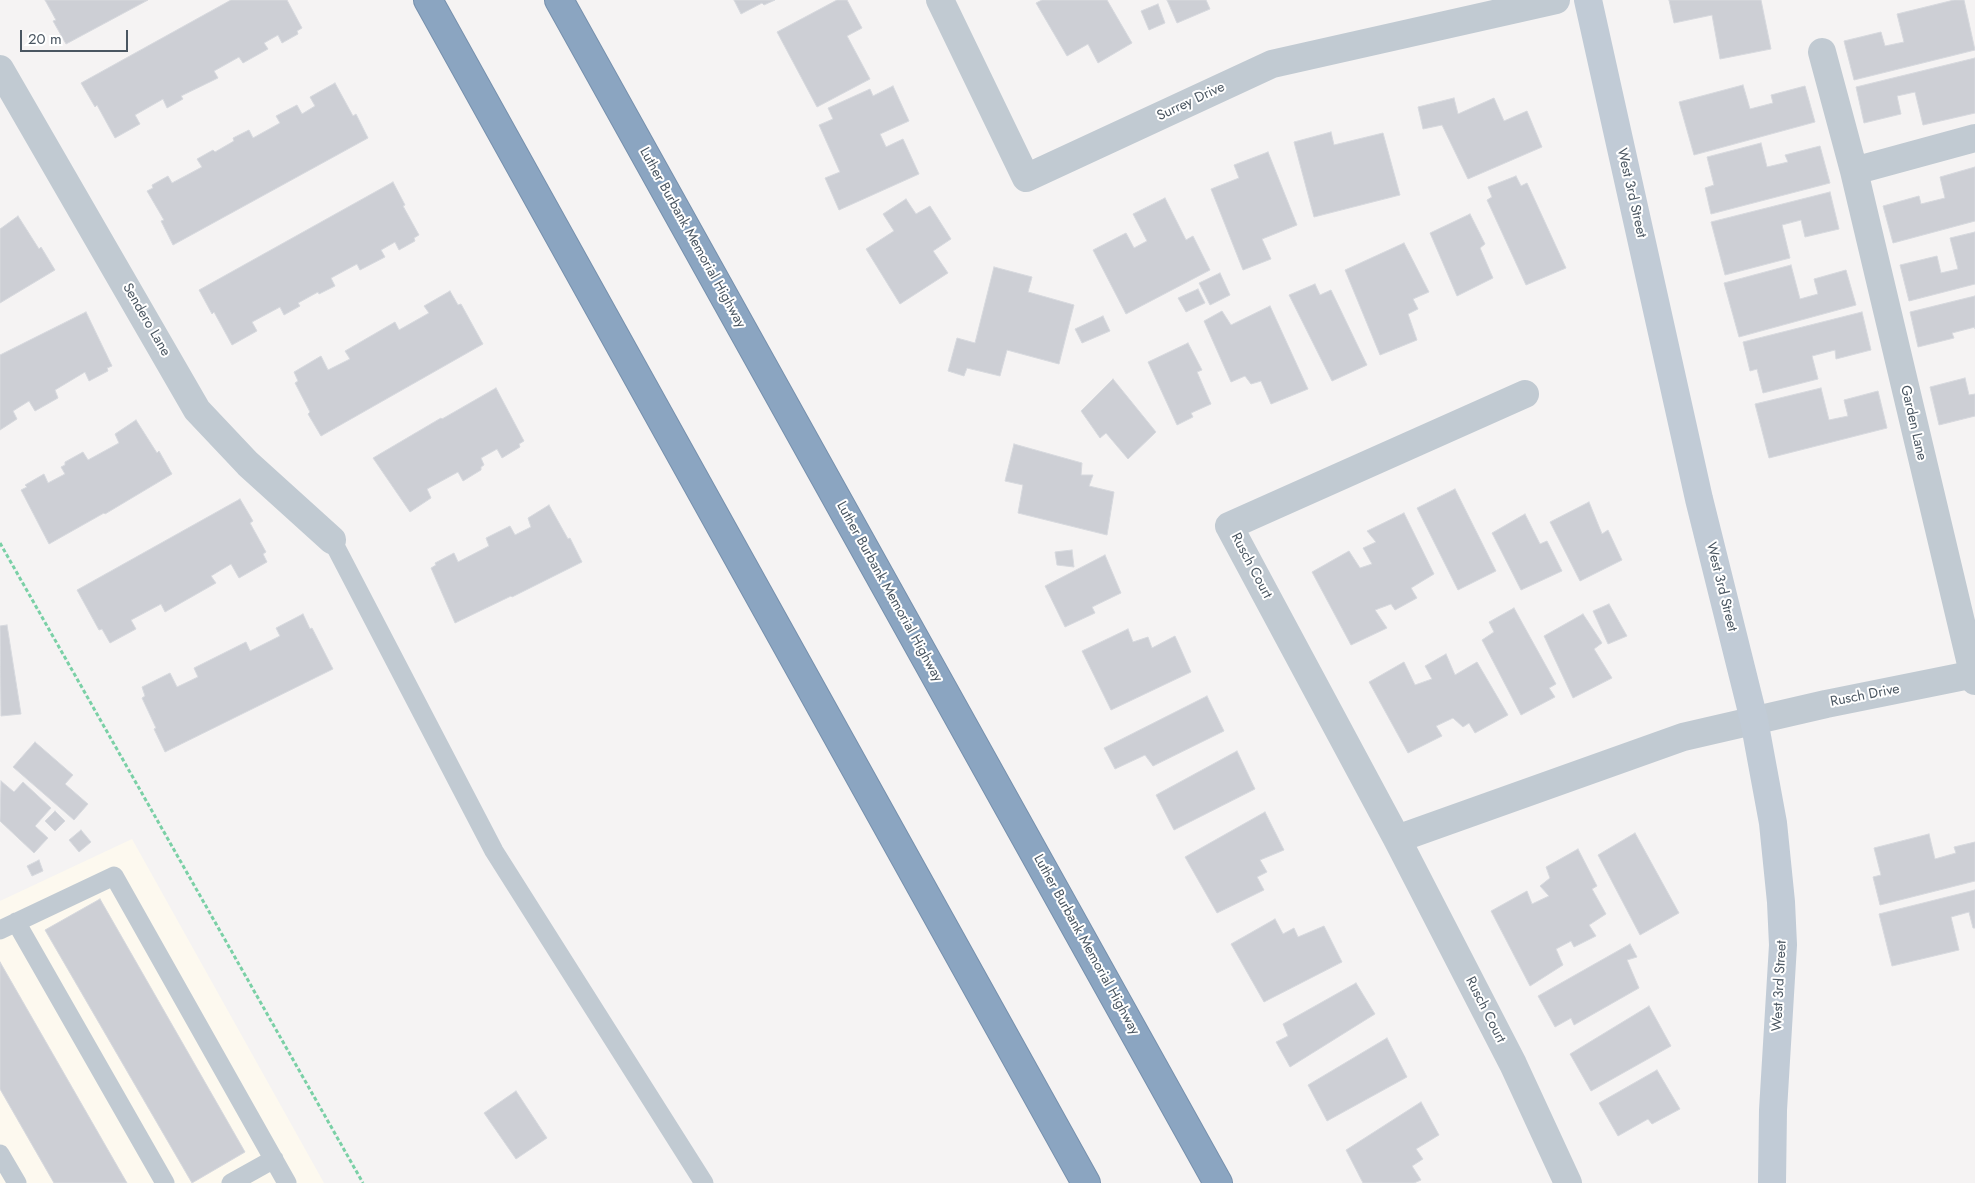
<!DOCTYPE html>
<html>
<head>
<meta charset="utf-8">
<style>
  body { margin:0 }
  #map { position:relative; width:1975px; height:1183px; overflow:hidden; background:#f5f3f3; font-family:Jost,sans-serif }
  canvas { display:block }
  .scale { position:absolute; left:20px; top:30px; width:108px; height:22px; box-sizing:border-box; border:2px solid #4a5661; border-top:0; padding-left:6px; font-size:15px; line-height:18px; white-space:nowrap; color:#4a5661; -webkit-text-stroke:4px #fff; paint-order:stroke }
</style>
</head>
<body>
<div id="map">
<canvas width="1975" height="1183"></canvas>
<div class="scale">20 m</div>
</div>
<script>
const context = document.querySelector('canvas').getContext('2d');
context.lineJoin = 'round';
function fill(path, color) { context.fillStyle = color; context.fill(path, 'evenodd'); }
const poly = rows => new Path2D(rows.map(r => 'M' + r).join(''));
function trace(path, color, width, dash) { context.strokeStyle = color; context.lineWidth = width; context.lineCap = dash ? 'butt' : 'round'; context.setLineDash(dash || []); context.stroke(path); }
function label(font, color, halo, rows, align = 'center') {
  context.font = font + ' Jost,sans-serif'; context.lineWidth = 4; context.setLineDash([]); context.textBaseline = 'middle'; context.strokeStyle = halo; context.fillStyle = color; for (const [text, x, y, turn = 0] of rows) {
    context.save(); context.translate(x, y); context.rotate((+turn || 0) * Math.PI / 180); context.textAlign = isNaN(turn) ? turn : align; if (halo) context.strokeText(text, 0, 0); context.fillText(text, 0, 0); context.restore();
  }
}
const commercial = poly([
  [132,839,324,1183,0,1183,0,901]
]);
const building = poly([
  [45,0,148,0,66,44,53,21,56,20,45,0],
  [231,0,287,0,302,28,297,31,298,34,282,43,278,35,264,43,268,49,243,63,239,57,214,71,218,78,181,96,183,99,167,108,163,99,135,115,140,124,115,138,97,105,95,107,81,83,231,0],
  [734,0,775,0,764,5,762,3,741,14,734,0],
  [837,0,847,0,862,28,847,36,870,79,817,107,777,32,837,0],
  [1042,0,1107,0,1132,43,1098,63,1088,44,1067,56,1036,3,1042,0],
  [1167,0,1206,0,1210,9,1177,23,1167,0],
  [1669,0,1761,0,1771,49,1720,59,1712,15,1674,23,1669,0],
  [1954,0,1964,0,1975,50,1854,80,1844,41,1881,32,1885,46,1904,42,1897,14,1954,0],
  [1158,4,1165,23,1149,30,1141,11,1158,4],
  [1975,58,1975,113,1923,125,1915,92,1897,96,1901,114,1864,123,1856,87,1975,58],
  [335,83,353,116,356,114,368,138,173,245,161,221,164,220,147,191,153,188,152,185,168,176,172,183,202,167,197,159,213,150,215,152,234,141,233,138,249,130,253,138,280,123,276,116,297,105,302,114,315,106,310,97,335,83],
  [1743,85,1750,109,1773,103,1771,95,1805,86,1815,122,1694,155,1679,102,1743,85],
  [893,86,909,121,880,134,886,147,903,139,919,174,839,210,825,178,840,172,819,125,833,119,828,108,870,89,873,96,893,86],
  [1454,98,1458,114,1494,98,1504,121,1527,111,1542,147,1468,179,1442,125,1423,129,1418,107,1454,98],
  [1331,132,1334,145,1383,133,1400,195,1314,217,1294,142,1331,132],
  [1761,143,1767,167,1788,162,1785,155,1820,146,1830,183,1711,214,1705,188,1714,185,1707,157,1761,143],
  [1268,152,1297,225,1262,239,1271,259,1243,270,1211,189,1239,178,1234,165,1268,152],
  [1975,167,1975,221,1893,243,1883,206,1919,196,1921,204,1945,198,1940,177,1975,167],
  [1516,176,1521,186,1527,183,1566,268,1526,285,1487,200,1492,197,1488,187,1516,176],
  [393,182,405,205,403,206,419,235,414,238,415,241,399,250,395,242,381,250,385,257,360,270,357,264,331,278,335,286,319,294,318,292,298,303,300,306,284,315,280,307,252,322,257,331,232,345,214,312,212,314,199,290,393,182],
  [1830,192,1839,229,1805,237,1801,220,1782,225,1790,258,1725,275,1711,222,1830,192],
  [1165,198,1186,240,1193,236,1210,270,1126,314,1093,250,1126,233,1134,248,1147,241,1133,214,1165,198],
  [906,199,916,214,930,206,951,239,933,251,948,273,900,304,866,249,894,231,883,214,906,199],
  [1470,214,1485,244,1480,248,1493,278,1457,296,1430,233,1470,214],
  [18,216,39,249,41,247,55,270,0,303,0,229,18,216],
  [1975,232,1975,284,1909,301,1900,265,1937,256,1941,273,1958,269,1950,238,1975,232],
  [1404,243,1429,292,1413,299,1418,309,1408,314,1417,340,1380,355,1345,270,1404,243],
  [1791,265,1800,299,1818,294,1814,279,1846,270,1856,305,1739,337,1724,283,1791,265],
  [994,267,1032,277,1028,292,1074,305,1059,364,1007,350,1000,376,967,368,964,376,948,371,957,338,975,343,994,267],
  [1220,273,1230,295,1210,305,1199,283,1220,273],
  [1315,284,1320,295,1331,290,1367,365,1332,381,1289,295,1315,284],
  [1198,289,1205,303,1186,312,1178,298,1198,289],
  [450,291,458,305,461,304,483,344,321,436,308,414,310,412,295,383,298,381,294,372,321,356,328,370,350,359,345,351,395,322,399,330,429,313,424,306,450,291],
  [1975,296,1975,329,1975,327,1952,333,1954,338,1918,347,1910,312,1975,296],
  [1270,306,1308,389,1271,404,1261,381,1251,384,1245,376,1231,382,1204,321,1222,311,1231,325,1270,306],
  [86,312,112,366,107,368,108,371,89,381,85,372,55,390,58,398,35,411,29,401,13,411,17,419,0,430,0,355,86,312],
  [1862,312,1871,350,1836,359,1835,350,1812,356,1818,379,1763,393,1757,369,1750,371,1743,342,1862,312],
  [1103,316,1110,331,1082,343,1075,329,1103,316],
  [1188,343,1202,370,1197,372,1211,404,1191,413,1193,417,1177,425,1148,362,1188,343],
  [1965,378,1969,395,1975,394,1975,416,1939,425,1930,387,1965,378],
  [1113,379,1156,432,1128,459,1106,433,1100,438,1081,411,1113,379],
  [496,388,524,441,519,444,520,447,502,458,497,449,481,458,484,465,481,467,481,470,463,481,458,472,427,489,431,498,410,512,373,458,441,418,442,419,496,388],
  [1821,388,1829,420,1848,416,1844,400,1878,391,1887,428,1769,458,1755,404,1821,388],
  [136,420,157,453,159,451,172,474,105,514,104,513,49,544,21,490,27,487,25,485,44,474,48,483,65,474,61,467,65,465,65,462,83,452,88,460,119,443,115,434,136,420],
  [1014,444,1082,463,1081,475,1093,475,1089,486,1114,492,1107,535,1018,513,1023,485,1005,481,1014,444],
  [1455,489,1496,571,1458,590,1417,508,1455,489],
  [240,499,253,521,250,523,266,552,263,554,267,562,239,578,231,564,211,576,216,583,165,612,161,604,131,620,136,629,110,643,102,629,99,630,77,590,240,499],
  [1589,502,1602,534,1608,530,1622,560,1580,581,1550,522,1589,502],
  [549,505,568,539,570,538,582,562,512,597,511,596,455,623,431,568,436,565,435,563,454,553,458,562,489,546,486,538,510,526,515,535,531,527,528,518,549,505],
  [1404,513,1434,574,1411,588,1417,598,1395,610,1391,604,1375,610,1387,628,1351,645,1312,572,1349,551,1360,568,1372,564,1363,548,1376,542,1367,531,1404,513],
  [1525,514,1540,544,1547,541,1562,571,1521,590,1492,533,1525,514],
  [1072,550,1074,567,1057,565,1055,552,1072,550],
  [1105,555,1121,593,1092,607,1095,613,1065,627,1045,586,1105,555],
  [1609,604,1627,636,1608,644,1593,611,1609,604],
  [1514,608,1556,684,1549,688,1555,697,1521,715,1482,640,1494,632,1489,622,1514,608],
  [303,614,310,629,312,628,333,669,165,752,154,729,156,728,142,698,145,696,142,687,170,673,177,687,198,677,194,668,246,642,250,651,280,636,276,628,303,614],
  [1583,614,1602,643,1594,649,1612,678,1573,698,1544,636,1583,614],
  [7,625,21,714,1,716,0,626,7,625],
  [1128,629,1133,642,1148,637,1152,648,1175,636,1191,672,1111,710,1082,651,1128,629],
  [1446,654,1455,675,1477,662,1508,715,1475,733,1469,723,1463,727,1453,718,1436,726,1442,736,1408,753,1369,682,1404,662,1415,685,1432,679,1425,666,1446,654],
  [1207,696,1224,731,1153,766,1145,755,1115,769,1104,748,1207,696],
  [35,742,73,775,65,784,88,804,74,820,13,767,35,742],
  [1237,751,1255,789,1174,830,1156,795,1237,751],
  [1,781,14,792,23,782,51,808,35,826,48,838,34,853,0,821,1,781],
  [55,811,65,821,55,831,45,821,55,811],
  [1265,812,1284,850,1260,860,1267,872,1257,877,1264,890,1217,913,1185,857,1265,812],
  [81,830,91,842,79,852,69,840,81,830],
  [1635,833,1679,913,1640,935,1598,855,1635,833],
  [1929,834,1935,859,1956,853,1954,847,1975,842,1975,881,1880,905,1873,877,1881,875,1874,848,1929,834],
  [1578,849,1597,886,1592,889,1606,914,1589,925,1596,936,1574,947,1571,941,1556,949,1563,965,1530,986,1491,911,1527,891,1532,904,1549,896,1540,886,1550,878,1546,867,1578,849],
  [39,860,43,871,32,876,27,866,39,860],
  [1975,890,1975,928,1973,928,1969,912,1951,917,1959,950,1892,966,1879,914,1975,890],
  [100,899,245,1152,192,1183,45,930,100,899],
  [1275,919,1283,934,1294,928,1298,937,1324,926,1342,962,1264,1002,1231,944,1275,919],
  [1630,944,1637,957,1627,960,1639,988,1574,1025,1571,1018,1555,1027,1538,996,1630,944],
  [0,962,127,1183,54,1183,0,1089,0,962],
  [1356,983,1375,1014,1290,1067,1276,1042,1288,1036,1283,1024,1356,983],
  [1649,1006,1671,1046,1591,1091,1570,1054,1649,1006],
  [1387,1038,1407,1077,1327,1121,1308,1085,1387,1038],
  [1657,1070,1680,1109,1652,1124,1648,1119,1618,1136,1599,1103,1657,1070],
  [516,1091,547,1138,516,1159,484,1113,516,1091],
  [1421,1102,1439,1135,1416,1149,1423,1159,1412,1166,1421,1180,1414,1183,1363,1183,1346,1150,1421,1102]
]);
const path = poly([
  [0,543,363,1183]
]);
const service = poly([
  [332,540,494,851,704,1183],
  [16,922,165,1183],
  [0,930,114,876,287,1183],
  [0,1154,17,1183],
  [231,1183,274,1159]
]);
const minor = poly([
  [940,0,1026,178,1272,64,1556,0],
  [1822,52,1854,171,1975,681],
  [0,69,197,410,248,464,332,540],
  [1854,171,1975,138],
  [1525,394,1229,526,1397,839,1513,1064,1568,1183],
  [1397,839,1683,737,1826,704,1975,674]
]);
const secondary = poly([
  [1588,0,1699,499,1754,720,1773,823,1781,902,1783,945,1773,1110,1772,1183]
]);
const motorway = poly([
  [428,0,1086,1183],
  [559,0,1218,1183]
]);
const streetNames = [
  ["Surrey Drive",1191,102,-25],
  ["West 3rd Street",1631,193,77],
  ["Luther Burbank Memorial Highway",692,238,61],
  ["Sendero Lane",146,320,60],
  ["Garden Lane",1913,423,77],
  ["Rusch Court",1251,566,62],
  ["West 3rd Street",1721,587,76],
  ["Luther Burbank Memorial Highway",889,592,61],
  ["Rusch Drive",1865,696,-11],
  ["Luther Burbank Memorial Highway",1086,945,61],
  ["West 3rd Street",1780,986,-87],
  ["Rusch Court",1485,1010,63]
];
fill(commercial, '#fdf9ef');
fill(building, '#cdcfd5');
trace(building, '#d7d9de', 1);
trace(motorway, '#7690ad', 30);
trace(path, '#7ad0a6', 3, [4, 2.5]);
trace(service, '#c1cad2', 19);
trace(minor, '#c1cad2', 28);
trace(secondary, '#c1cbd6', 28);
trace(motorway, '#8ba5c1', 28);
label('14px', '#4a5661', '#fff', streetNames);
</script>
</body>
</html>
